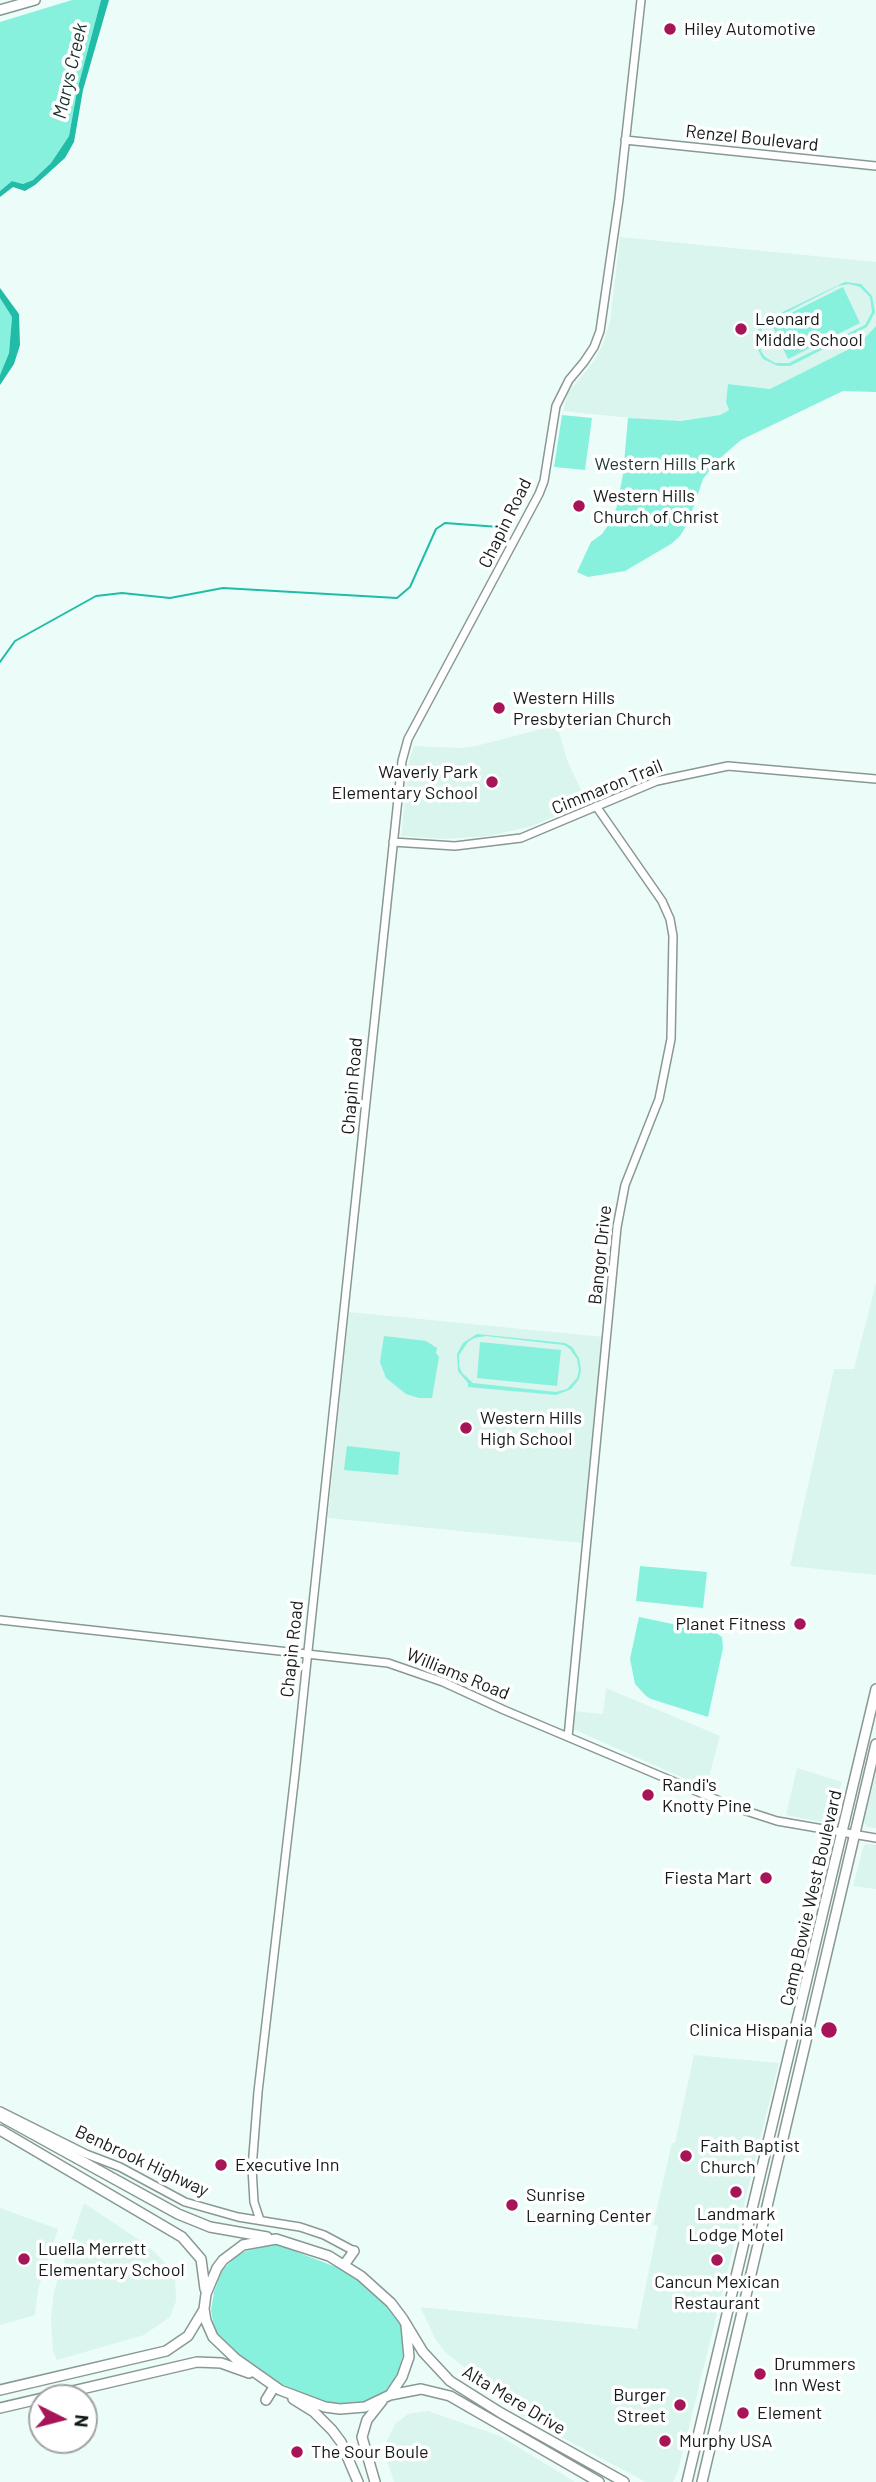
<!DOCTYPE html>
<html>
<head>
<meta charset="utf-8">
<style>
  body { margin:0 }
  #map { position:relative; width:876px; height:2482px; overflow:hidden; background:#ecfdf9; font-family:Barlow,sans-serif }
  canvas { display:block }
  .north { position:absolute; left:28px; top:2384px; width:70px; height:70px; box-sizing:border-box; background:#fff; border:2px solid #a1a4a3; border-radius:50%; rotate:96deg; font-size:19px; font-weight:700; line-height:28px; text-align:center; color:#151b1a }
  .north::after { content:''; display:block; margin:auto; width:24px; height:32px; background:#a51557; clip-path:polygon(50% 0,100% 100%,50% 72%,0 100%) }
</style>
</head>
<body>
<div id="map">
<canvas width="876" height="2482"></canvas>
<div class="north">N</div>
</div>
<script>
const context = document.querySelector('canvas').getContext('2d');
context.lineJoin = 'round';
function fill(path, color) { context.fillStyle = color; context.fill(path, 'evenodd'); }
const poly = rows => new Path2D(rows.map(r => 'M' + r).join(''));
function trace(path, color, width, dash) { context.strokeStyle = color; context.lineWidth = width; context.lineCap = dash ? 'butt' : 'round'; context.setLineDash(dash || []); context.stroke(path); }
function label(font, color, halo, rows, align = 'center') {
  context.font = font + ' Barlow,sans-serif'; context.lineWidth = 7; context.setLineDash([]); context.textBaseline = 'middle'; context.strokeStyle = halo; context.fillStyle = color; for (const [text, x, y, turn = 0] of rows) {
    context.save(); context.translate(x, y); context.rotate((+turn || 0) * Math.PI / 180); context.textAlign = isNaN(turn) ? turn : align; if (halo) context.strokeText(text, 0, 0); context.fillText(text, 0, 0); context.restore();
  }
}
const built = poly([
  [620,237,876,262,876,326,871,333,857,345,770,389,728,384,726,402,729,410,720,415,668,422,563,411,568,393,594,361,603,344,610,321],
  [557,725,567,760,587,803,532,826,489,836,444,839,401,836,409,761,414,746,461,748,476,746],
  [876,1283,876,1575,790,1566,834,1369,854,1369],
  [349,1312,604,1337,582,1543,328,1518],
  [606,1688,720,1736,706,1788,573,1729,574,1711,603,1714],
  [797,1768,842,1782,830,1824,786,1815],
  [876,1773,876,1828,867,1827,864,1822],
  [867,1844,876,1845,876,1889,853,1886,864,1845],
  [694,2055,779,2063,678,2471,673,2482,646,2482,518,2414,506,2395,480,2380,445,2352,436,2340,420,2307,637,2329,658,2226,653,2225,672,2143,675,2143],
  [84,2203,148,2246,175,2272,176,2301,170,2317,144,2335,57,2360,53,2351,51,2319,54,2291],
  [0,2208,58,2229,38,2289,35,2315,0,2325],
  [428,2411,500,2436,575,2482,394,2482,386,2457,387,2440,395,2424,408,2414]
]);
const green = poly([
  [72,0,101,0,77,91,69,136,51,163,33,180,23,184,12,181,0,191,0,22],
  [845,282,861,284,872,296,875,312,867,327,790,366,778,366,763,359,757,348,756,340,757,332,764,321],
  [849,284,860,287,870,297,872,312,865,325,789,363,775,363,765,357,761,351,759,340,760,332,766,323,838,286],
  [843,287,860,323,788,359,771,323],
  [0,298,12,317,9,353,0,375],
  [876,326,876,392,843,391,741,440,718,460,703,479,688,523,680,536,671,544,625,571,588,577,577,572,591,542,602,534,611,521,617,506,623,474,628,418,680,421,720,415,729,410,726,402,728,384,770,389,859,344],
  [562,415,592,418,585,470,554,467],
  [477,1334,565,1343,572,1347,579,1358,581,1370,579,1379,571,1389,556,1395,468,1387,468,1383,458,1371,457,1354,463,1343],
  [486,1336,564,1345,570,1349,577,1359,579,1370,577,1378,567,1389,556,1392,473,1383,462,1373,459,1366,459,1355,468,1342,474,1338],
  [384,1336,426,1341,437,1348,436,1353,439,1357,432,1398,419,1398,406,1394,386,1378,380,1362],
  [480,1342,561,1350,557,1386,477,1378],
  [347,1446,400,1452,398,1475,344,1470],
  [640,1566,707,1572,703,1608,636,1601],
  [639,1617,716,1633,722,1637,723,1648,708,1717,651,1699,646,1696,635,1684,630,1659],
  [276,2244,336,2267,359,2281,379,2298,399,2321,403,2329,403,2356,397,2375,387,2391,359,2405,341,2406,326,2403,277,2382,223,2344,214,2328,211,2310,214,2292,222,2270,237,2256,246,2251]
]);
const water = poly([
  [101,0,109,0,83,90,74,142,65,158,35,185,25,191,13,187,0,197,0,191,12,181,23,184,33,180,51,163,69,136,77,91],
  [0,288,19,314,20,345,14,364,0,385,0,375,9,353,12,317,0,298]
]);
const stream = poly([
  [0,662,15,641,96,596,122,593,170,598,223,588,397,598,410,587,436,529,445,523,499,527]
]);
const minor = poly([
  [625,140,876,166],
  [393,842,455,846,521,838,657,781,728,766,876,779],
  [0,1620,388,1663,443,1682,504,1710,734,1807,777,1821,876,1838],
  [568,1737,617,1227,625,1185,659,1099,671,1039,673,936,670,919,662,901,596,806],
  [0,2111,86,2154,120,2167,185,2202,238,2217,300,2227,324,2235,354,2251],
  [260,2220,254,2202,252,2168,258,2092,295,1774,402,761,408,739,539,494,544,481,556,406,569,380,584,362,594,347,600,331,619,199,641,0]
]);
const major = poly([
  [0,10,35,0],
  [0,2116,178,2214,210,2227,267,2237],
  [0,2130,182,2237,201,2259,205,2289],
  [344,2265,354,2251],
  [406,2325,409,2357,402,2377,390,2395,365,2407,340,2409,325,2407,280,2390,236,2359,213,2337,206,2321,204,2309,206,2294,217,2268,223,2260,243,2245,276,2239,329,2256,361,2276,391,2303,403,2319,423,2352,450,2381,501,2413,624,2482],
  [0,2390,166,2351,188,2336,203,2311],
  [390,2395,421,2389,450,2396,599,2482],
  [293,2399,314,2412,332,2430,341,2442,358,2482],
  [266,2400,274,2387],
  [0,2408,197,2362,221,2363,249,2373],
  [375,2482,362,2437,367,2420,382,2401],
  [687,2482,876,1689],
  [702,2482,876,1744]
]);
const markers = [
  [670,29,7,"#a51557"],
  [741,329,7,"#a51557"],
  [579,506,7,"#a51557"],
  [499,708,7,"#a51557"],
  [492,782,7,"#a51557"],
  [466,1428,7,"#a51557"],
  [800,1624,7,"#a51557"],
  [648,1795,7,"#a51557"],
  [766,1878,7,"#a51557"],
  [829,2030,9,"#a51557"],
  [686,2156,7,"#a51557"],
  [221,2165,7,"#a51557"],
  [736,2192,7,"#a51557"],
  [512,2205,7,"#a51557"],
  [24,2259,7,"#a51557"],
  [717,2260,7,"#a51557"],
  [760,2374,7,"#a51557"],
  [680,2405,7,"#a51557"],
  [743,2413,7,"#a51557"],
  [665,2441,7,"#a51557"],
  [297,2452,7,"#a51557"]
];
const poiNames = [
  ["Hiley Automotive",684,29],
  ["Leonard",755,319],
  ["Middle School",755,340],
  ["Western Hills",593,496],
  ["Church of Christ",593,517],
  ["Western Hills",513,698],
  ["Presbyterian Church",513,719],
  ["Waverly Park",478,772,"right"],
  ["Elementary School",478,793,"right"],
  ["Western Hills",480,1418],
  ["High School",480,1439],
  ["Planet Fitness",786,1624,"right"],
  ["Randi's",662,1785],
  ["Knotty Pine",662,1806],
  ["Fiesta Mart",752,1878,"right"],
  ["Clinica Hispania",813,2030,"right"],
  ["Faith Baptist",700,2146],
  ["Church",700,2167],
  ["Executive Inn",235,2165],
  ["Sunrise",526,2195],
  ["Learning Center",526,2216],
  ["Landmark",736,2214,"center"],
  ["Lodge Motel",736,2235,"center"],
  ["Luella Merrett",38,2249],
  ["Elementary School",38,2270],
  ["Cancun Mexican",717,2282,"center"],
  ["Restaurant",717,2303,"center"],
  ["Drummers",774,2364],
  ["Inn West",774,2385],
  ["Burger",666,2395,"right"],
  ["Street",666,2416,"right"],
  ["Element",757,2413],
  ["Murphy USA",679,2441],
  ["The Sour Boule",311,2452]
];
const streetNames = [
  ["Renzel Boulevard",752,138,6],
  ["Chapin Road",505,523,-64],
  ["Cimmaron Trail",607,787,-22],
  ["Chapin Road",352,1086,-85],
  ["Bangor Drive",600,1255,-84],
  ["Chapin Road",292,1649,-84],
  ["Williams Road",458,1674,22],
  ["Camp Bowie West Boulevard",811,1898,-77],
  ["Benbrook Highway",142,2161,25],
  ["Alta Mere Drive",514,2400,31]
];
const parkNames = [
  ["Western Hills Park",665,464]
];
const waterNames = [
  ["Marys Creek",70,71,-77]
];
fill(built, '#daf4ee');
fill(green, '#87f1dd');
fill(water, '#21bca7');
trace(stream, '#21bca7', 2);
trace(minor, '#899894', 10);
trace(major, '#899894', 12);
trace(minor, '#fff', 7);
trace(major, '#fff', 9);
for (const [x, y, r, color] of markers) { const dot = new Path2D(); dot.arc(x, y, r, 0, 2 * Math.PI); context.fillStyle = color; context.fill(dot); trace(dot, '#fff', 2.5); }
label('18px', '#151b1a', '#fff', poiNames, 'left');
label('18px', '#151b1a', '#fff', streetNames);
label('18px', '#223a35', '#fff', parkNames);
label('italic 19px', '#1a322d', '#fff', waterNames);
</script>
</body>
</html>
